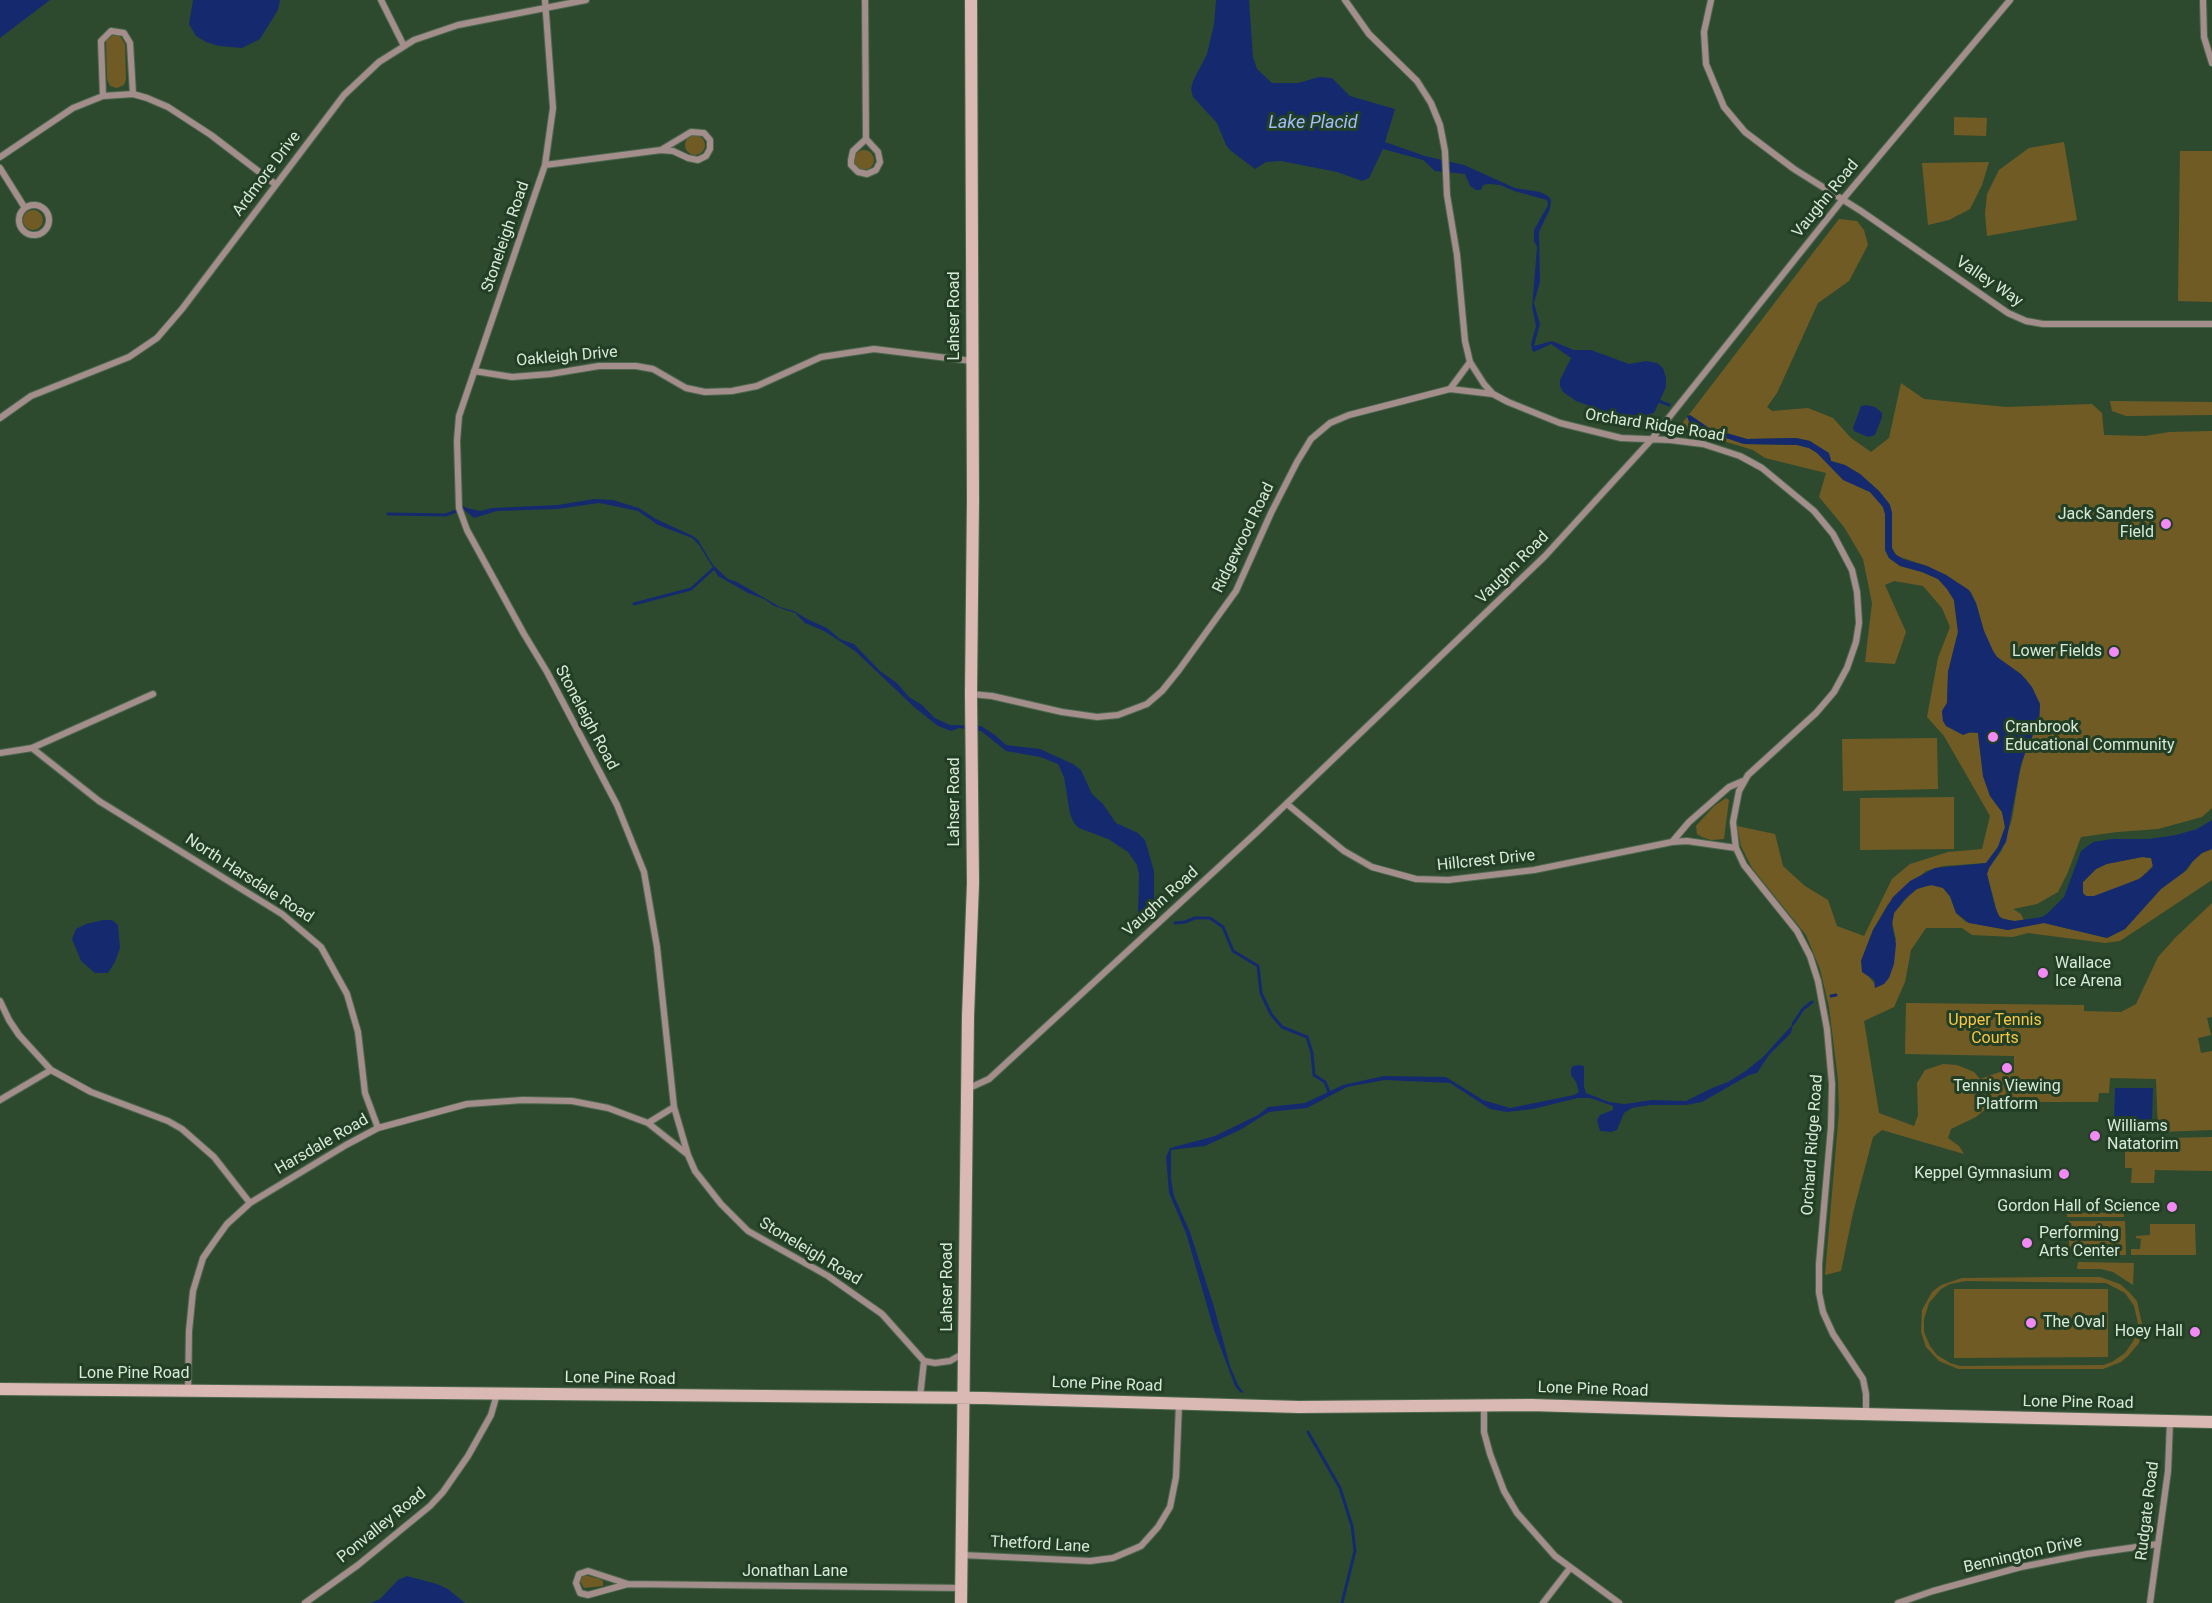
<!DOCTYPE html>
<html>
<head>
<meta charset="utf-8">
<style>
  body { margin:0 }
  canvas { display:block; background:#2d4a2f }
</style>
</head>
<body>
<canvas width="2212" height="1603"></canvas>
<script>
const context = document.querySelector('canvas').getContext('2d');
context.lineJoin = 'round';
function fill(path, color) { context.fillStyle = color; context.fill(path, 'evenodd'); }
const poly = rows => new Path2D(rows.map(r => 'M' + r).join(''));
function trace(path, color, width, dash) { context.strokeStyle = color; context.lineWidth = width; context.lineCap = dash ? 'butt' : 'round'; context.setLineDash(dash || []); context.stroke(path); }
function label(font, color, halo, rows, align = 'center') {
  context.font = font + ' Roboto,sans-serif'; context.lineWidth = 6; context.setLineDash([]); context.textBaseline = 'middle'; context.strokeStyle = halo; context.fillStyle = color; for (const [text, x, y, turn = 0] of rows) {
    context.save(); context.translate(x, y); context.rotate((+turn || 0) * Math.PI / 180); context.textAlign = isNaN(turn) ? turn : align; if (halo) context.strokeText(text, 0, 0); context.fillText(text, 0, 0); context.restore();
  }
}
const green = poly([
  [113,35,120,36,125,44,126,79,124,85,117,88,110,86,107,79,106,41],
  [1954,117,1987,118,1986,136,1954,135],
  '685 145a10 10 0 1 1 20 0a10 10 0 1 1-20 0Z',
  [2064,142,2077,220,1987,236,1985,214,1987,194,1999,170,2029,148],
  '854 160a10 10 0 1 1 20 0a10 10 0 1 1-20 0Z',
  [2180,151,2212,151,2212,302,2178,301],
  [1989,162,1982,185,1970,209,1949,220,1928,225,1922,163],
  '23 220a10 10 0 1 1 20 0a10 10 0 1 1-20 0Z',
  [1839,219,1857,221,1864,230,1868,245,1849,281,1818,303,1777,393,1767,407,1772,411,1808,408,1833,418,1851,438,1871,452,1889,438,1901,383,1924,399,2006,407,2092,404,2102,413,2104,435,2145,436,2169,432,2212,431,2212,808,2202,817,2158,829,2117,832,2081,837,2068,872,2058,892,2037,904,2013,909,2021,914,2026,925,2044,923,2107,938,2125,929,2161,889,2187,870,2193,861,2202,853,2212,849,2212,880,2120,941,2105,943,2028,933,2013,937,1972,935,1962,928,1926,928,1911,950,1905,982,1894,1007,1864,1021,1879,1113,1914,1126,1918,1115,1917,1083,1925,1070,1943,1064,1957,1065,1974,1072,1980,1079,2000,1072,2014,1073,2014,1056,1905,1054,1906,1003,2084,1005,2084,1011,2121,1012,2136,1004,2158,957,2176,937,2212,903,2212,1017,2207,1018,2211,1035,2198,1038,2201,1053,2212,1051,2212,1130,2158,1132,2156,1079,2110,1078,2109,1093,2099,1093,2098,1102,1994,1102,1976,1117,1951,1129,1948,1138,1959,1146,1964,1154,1882,1130,1873,1137,1853,1213,1841,1271,1825,1275,1839,1112,1838,1080,1829,1007,1820,969,1806,935,1752,868,1741,846,1737,826,1775,834,1783,866,1805,886,1828,900,1837,926,1864,936,1892,879,1910,864,1948,852,1982,849,1990,816,1944,736,1927,717,1938,658,1950,627,1942,608,1923,586,1894,581,1885,585,1906,632,1895,664,1865,662,1872,603,1863,559,1844,527,1819,497,1826,473,1765,458,1753,450,1694,432,1681,425],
  [1690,415,1709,428,1747,439,1796,438,1810,441,1830,456,1831,461,1845,465,1860,474,1879,491,1889,503,1892,513,1892,548,1897,556,1927,566,1946,575,1971,592,1976,603,1984,631,1993,651,1997,657,2026,679,2040,704,2039,723,2026,749,2020,771,2012,819,2002,850,1989,868,1987,874,1998,915,2005,920,2014,921,2025,925,2008,930,1966,922,1956,913,1950,897,1943,888,1935,885,1924,886,1913,891,1894,913,1892,921,1896,940,1874,983,1870,978,1861,961,1873,930,1888,904,1926,871,1943,866,1986,863,1998,847,2005,827,2002,812,1990,796,1983,776,1978,733,1967,733,1943,721,1942,711,1947,703,1948,672,1958,632,1954,600,1947,589,1938,579,1922,572,1900,566,1889,558,1885,550,1885,514,1883,507,1870,492,1844,480,1817,453,1809,448,1797,445,1744,444,1699,429],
  [2110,401,2212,402,2212,415,2126,416,2112,411],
  [1937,738,1938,789,1843,791,1842,739],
  [1954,797,1954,849,1860,850,1860,798],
  [1726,798,1729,800,1724,839,1711,840,1702,837,1697,834,1696,826,1714,806],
  [2142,857,2151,858,2154,864,2143,877,2104,894,2091,897,2084,895,2081,888,2083,882,2096,869,2106,864],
  [2212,1137,2212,1171,2155,1170,2154,1183,2131,1183,2132,1168,2125,1168,2125,1139],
  [2067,1213,2124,1213,2124,1217,2067,1217],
  [2069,1221,2125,1221,2126,1255,2069,1255],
  [2150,1224,2195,1224,2196,1255,2131,1255,2131,1249,2140,1249,2141,1239,2136,1238,2136,1236,2150,1235],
  [2078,1262,2134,1263,2133,1285,2113,1272,2101,1269,2077,1269],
  [2054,1277,2100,1277,2120,1284,2129,1292,2137,1301,2142,1324,2139,1343,2128,1356,2121,1362,2103,1369,1958,1369,1939,1361,1926,1347,1921,1332,1922,1310,1932,1292,1941,1285,1962,1278],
  [1966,1281,2106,1283,2125,1293,2134,1306,2138,1323,2134,1340,2125,1353,2112,1362,2103,1365,1960,1366,1950,1363,1937,1355,1930,1346,1924,1332,1924,1319,1929,1303,1941,1289,1950,1284],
  [1954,1289,2108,1289,2108,1357,1954,1358],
  [584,1575,600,1579,603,1581,603,1586,584,1588,580,1581]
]);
const water = poly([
  [0,0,50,0,0,38],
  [193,0,280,0,278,10,260,39,242,48,219,46,206,42,196,36,189,24],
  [1216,0,1249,0,1253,57,1257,69,1272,83,1298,83,1319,77,1332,78,1350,96,1395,109,1385,142,1425,156,1464,165,1515,188,1540,192,1548,196,1551,200,1550,209,1539,232,1540,282,1534,303,1540,324,1534,346,1552,341,1574,350,1591,350,1629,364,1646,361,1657,363,1663,368,1666,378,1666,387,1654,413,1641,416,1609,413,1576,401,1563,392,1560,386,1560,380,1571,358,1551,344,1534,352,1532,350,1531,344,1536,326,1532,307,1537,247,1534,241,1534,230,1548,205,1547,200,1514,191,1500,185,1488,184,1483,185,1481,190,1476,190,1470,186,1465,174,1435,171,1423,160,1383,149,1369,178,1362,181,1337,172,1281,161,1266,162,1255,169,1231,151,1226,145,1217,123,1193,97,1191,89,1193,81,1207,54,1214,24],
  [1866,405,1875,407,1882,413,1882,417,1875,435,1868,437,1854,431,1853,428,1861,406],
  [1690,415,1709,428,1747,439,1796,438,1810,441,1829,453,1831,461,1845,465,1860,474,1879,491,1890,505,1892,513,1892,548,1895,554,1903,559,1927,566,1946,575,1969,590,1976,603,1984,631,1993,651,1997,657,2021,674,2032,687,2040,704,2039,723,2029,743,2021,764,2006,842,1989,868,1987,874,1995,907,2000,918,2014,921,2042,917,2048,913,2064,897,2081,851,2093,842,2112,839,2149,839,2176,835,2197,829,2212,820,2212,849,2202,853,2193,861,2184,872,2161,889,2125,929,2107,938,2044,923,2008,930,1969,923,1956,913,1950,896,1943,888,1931,885,1917,889,1904,900,1894,913,1892,925,1896,944,1894,964,1889,978,1884,984,1875,988,1874,980,1862,972,1861,961,1873,930,1893,897,1910,881,1935,868,1986,863,1998,847,2005,827,2002,812,1990,796,1983,776,1978,733,1971,732,1963,735,1946,726,1943,721,1942,711,1947,703,1948,672,1958,632,1954,600,1947,589,1938,579,1922,572,1900,566,1889,558,1885,550,1885,514,1883,507,1870,492,1843,480,1817,453,1809,448,1797,445,1744,444,1699,429,1689,422,1687,416],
  [2142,857,2151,858,2153,867,2139,879,2094,896,2086,896,2083,893,2083,882,2096,869,2107,864],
  [594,499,613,500,639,508,656,519,693,536,698,540,713,565,728,579,737,582,780,607,794,611,807,619,827,628,840,639,854,644,880,671,897,683,909,697,922,705,935,718,950,725,981,726,995,735,1006,745,1040,749,1073,764,1081,770,1092,794,1103,804,1116,823,1138,833,1145,840,1154,871,1154,899,1151,909,1155,914,1138,915,1139,875,1137,865,1128,852,1108,839,1079,828,1074,823,1070,814,1064,777,1058,764,1040,757,1006,751,981,731,959,728,951,731,938,726,914,707,855,651,824,631,805,623,795,613,774,606,764,599,748,593,718,576,699,545,692,538,658,525,638,511,599,503,558,509,497,511,474,518,464,510,463,507,480,511,492,508,558,505],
  [103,920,112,920,118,925,120,948,115,962,108,973,95,973,81,961,72,939,76,929,86,924],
  [1793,1024,1791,1033,1769,1055,1757,1073,1749,1075,1702,1102,1686,1105,1650,1105,1632,1108,1624,1113,1617,1130,1611,1132,1600,1131,1597,1120,1600,1115,1613,1110,1613,1106,1590,1098,1578,1098,1533,1109,1507,1112,1490,1109,1450,1083,1385,1080,1347,1087,1307,1108,1269,1112,1240,1130,1205,1146,1171,1150,1171,1179,1174,1196,1190,1232,1214,1307,1230,1366,1238,1385,1244,1393,1240,1392,1235,1386,1214,1330,1186,1233,1169,1193,1166,1157,1170,1148,1215,1136,1258,1115,1268,1107,1305,1103,1343,1085,1384,1076,1446,1077,1483,1100,1510,1108,1574,1095,1579,1092,1576,1082,1571,1075,1571,1069,1573,1066,1579,1065,1584,1066,1584,1087,1586,1093,1609,1102,1625,1104,1652,1100,1686,1101,1712,1088,1728,1082,1747,1070,1763,1057],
  [2115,1088,2153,1088,2152,1121,2114,1120],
  [407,1576,437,1584,448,1589,465,1603,371,1603,380,1599,398,1580]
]);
const stream = poly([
  [1656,400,1669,405],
  [388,514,446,515,464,508],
  [634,604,691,589,713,569],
  [1175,923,1185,922,1195,918,1210,918,1223,927,1233,951,1258,966,1261,993,1271,1014,1282,1027,1307,1037,1312,1053,1314,1075,1325,1082,1329,1092],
  [1831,996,1836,995],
  [1793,1024,1803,1009,1812,1002],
  [1308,1432,1340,1488,1352,1526,1355,1551,1342,1603]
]);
const street = poly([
  [381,0,404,46],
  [545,0,553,108,545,165,459,416,457,441,459,508,467,530,524,634,547,672,617,805,644,872,657,947,674,1107,688,1155,695,1171,721,1204,748,1231,828,1276,882,1314,924,1361,920,1397],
  [865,0,866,139],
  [1345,0,1369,34,1417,81,1431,103,1440,125,1445,151,1447,195,1457,255,1465,341,1470,362,1484,384,1493,394,1508,402,1560,423,1621,438,1670,440,1703,444,1740,456,1762,468,1814,511,1833,534,1852,570,1857,592,1859,623,1856,642,1847,668,1834,692,1816,713,1748,775,1739,791,1733,822,1736,848,1744,865,1797,931,1810,956,1818,981,1827,1029,1832,1084,1831,1127,1819,1264,1819,1293,1823,1312,1833,1334,1863,1379,1866,1394,1866,1414],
  [1711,0,1704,32,1706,64,1724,107,1745,132,1794,169,1861,211,2008,313,2026,321,2043,324,2212,324],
  [2203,0,2204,37,2212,63],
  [103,96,101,41,111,31,124,33,130,43,133,94],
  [866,139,878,152,880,162,876,170,867,174,858,172,851,165,851,160,853,151,866,139],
  [0,157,73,108,103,96,133,94,147,98,168,107,211,135,275,184],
  [545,165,661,150,673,151,688,158,698,160,706,156,710,149,710,140,704,133,691,132,661,150],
  [0,168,25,208],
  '19 220a15 15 0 1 1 30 0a15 15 0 1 1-30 0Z',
  [474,371,512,377,550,374,599,366,636,366,653,369,686,388,705,392,732,391,757,386,821,357,874,349,972,361],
  [1450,389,1493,394],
  [0,418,31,396,129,357,157,338,182,309,344,95,379,62,414,40,458,25,586,0],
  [971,694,992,696,1062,712,1097,717,1118,715,1147,704,1162,691,1179,670,1236,591,1271,513,1297,462,1311,439,1330,423,1349,415,1450,389,1470,362],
  [32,748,99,801,282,914,321,947,347,994,358,1032,365,1093,378,1128],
  [0,753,32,748,153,694],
  [1287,804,1344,851,1372,867,1416,879,1448,880,1534,870,1672,842,1689,822,1729,787,1743,781],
  [1672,842,1687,841,1736,848],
  [0,1001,9,1020,19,1035,51,1070],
  [967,1089,989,1079,1258,831,1545,556,1651,440,1843,199,2010,0],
  [0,1100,51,1070,91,1092,168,1121,182,1129,214,1157,250,1203],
  [648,1123,687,1154],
  [924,1361,935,1363,950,1361,964,1353],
  [188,1391,189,1331,193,1291,203,1258,214,1242,227,1224,250,1203,346,1145,378,1128,467,1104,523,1100,572,1101,608,1108,648,1123,674,1107],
  [1484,1405,1484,1432,1490,1454,1504,1491,1517,1513,1555,1556,1619,1603],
  [962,1555,1090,1561,1113,1558,1141,1546,1158,1527,1170,1507,1176,1477,1179,1404],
  [628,1584,588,1595,580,1593,576,1583,579,1574,588,1571,628,1584,961,1588],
  [305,1603,358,1565,430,1506,443,1492,468,1456,491,1415,497,1394],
  [1543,1603,1570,1568],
  [1898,1603,1933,1591,2021,1567,2087,1554,2158,1544],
  [2150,1603,2168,1471,2170,1421]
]);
const secondary = poly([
  [0,1389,984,1398,1299,1407,1531,1405,1730,1411,2212,1422],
  [961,1603,968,1016,973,883,971,694,973,499,971,0]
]);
const markers = [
  [2166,524,6,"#f18af4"],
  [2114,652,6,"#f18af4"],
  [1993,737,6,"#f18af4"],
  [2043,973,6,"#f18af4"],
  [2007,1068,6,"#f18af4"],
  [2095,1136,6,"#f18af4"],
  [2064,1174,6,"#f18af4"],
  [2172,1207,6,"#f18af4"],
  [2027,1243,6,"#f18af4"],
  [2031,1323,6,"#f18af4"],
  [2195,1332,6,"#f18af4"]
];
const streetNames = [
  ["Ardmore Drive",267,174,-53],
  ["Vaughn Road",1826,199,-51],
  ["Stoneleigh Road",506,237,-71],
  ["Valley Way",1989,282,34],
  ["Lahser Road",955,316,-90],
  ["Oakleigh Drive",567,357,-5],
  ["Orchard Ridge Road",1655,426,9],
  ["Ridgewood Road",1244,538,-64],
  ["Vaughn Road",1513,568,-45],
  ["Stoneleigh Road",586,718,62],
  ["Lahser Road",955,802,-90],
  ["Hillcrest Drive",1486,861,-6],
  ["North Harsdale Road",249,879,33],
  ["Vaughn Road",1161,902,-42],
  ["Harsdale Road",322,1145,-30],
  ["Orchard Ridge Road",1813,1145,-86],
  ["Stoneleigh Road",810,1252,31],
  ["Lahser Road",948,1287,-90],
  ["Lone Pine Road",134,1374],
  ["Lone Pine Road",620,1379,1],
  ["Lone Pine Road",1107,1385,2],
  ["Lone Pine Road",1593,1390,2],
  ["Lone Pine Road",2078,1403,1],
  ["Rudgate Road",2148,1511,-83],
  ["Ponvalley Road",382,1526,-39],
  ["Thetford Lane",1040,1545,3],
  ["Bennington Drive",2023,1555,-13],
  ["Jonathan Lane",795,1572]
];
const poiNames = [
  ["Jack Sanders",2154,515],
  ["Field",2154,533],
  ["Lower Fields",2102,652],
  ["Cranbrook",2005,728,"left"],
  ["Educational Community",2005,746,"left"],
  ["Wallace",2055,964,"left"],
  ["Ice Arena",2055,982,"left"],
  ["Tennis Viewing",2007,1087,"center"],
  ["Platform",2007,1105,"center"],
  ["Williams",2107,1127,"left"],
  ["Natatorim",2107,1145,"left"],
  ["Keppel Gymnasium",2052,1174],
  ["Gordon Hall of Science",2160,1207],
  ["Performing",2039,1234,"left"],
  ["Arts Center",2039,1252,"left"],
  ["The Oval",2043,1323,"left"],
  ["Hoey Hall",2183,1332]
];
const parkNames = [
  ["Upper Tennis",1995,1021],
  ["Courts",1995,1039]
];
const waterNames = [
  ["Lake Placid",1313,123]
];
fill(green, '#715b25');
fill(water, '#152a6e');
trace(stream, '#152a6e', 3);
trace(street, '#4c674d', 8);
trace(secondary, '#4c674d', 14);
trace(street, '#a38e8c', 6);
trace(secondary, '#dab9b5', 12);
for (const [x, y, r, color] of markers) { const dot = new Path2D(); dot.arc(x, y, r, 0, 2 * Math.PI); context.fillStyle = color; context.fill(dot); trace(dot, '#223f25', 2); }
label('16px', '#d8e9d8', '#223f25', streetNames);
label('16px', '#d8e9d8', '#223f25', poiNames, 'right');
label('16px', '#fac745', '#223f25', parkNames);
label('italic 18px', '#a3bdfa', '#223f25', waterNames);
</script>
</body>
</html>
